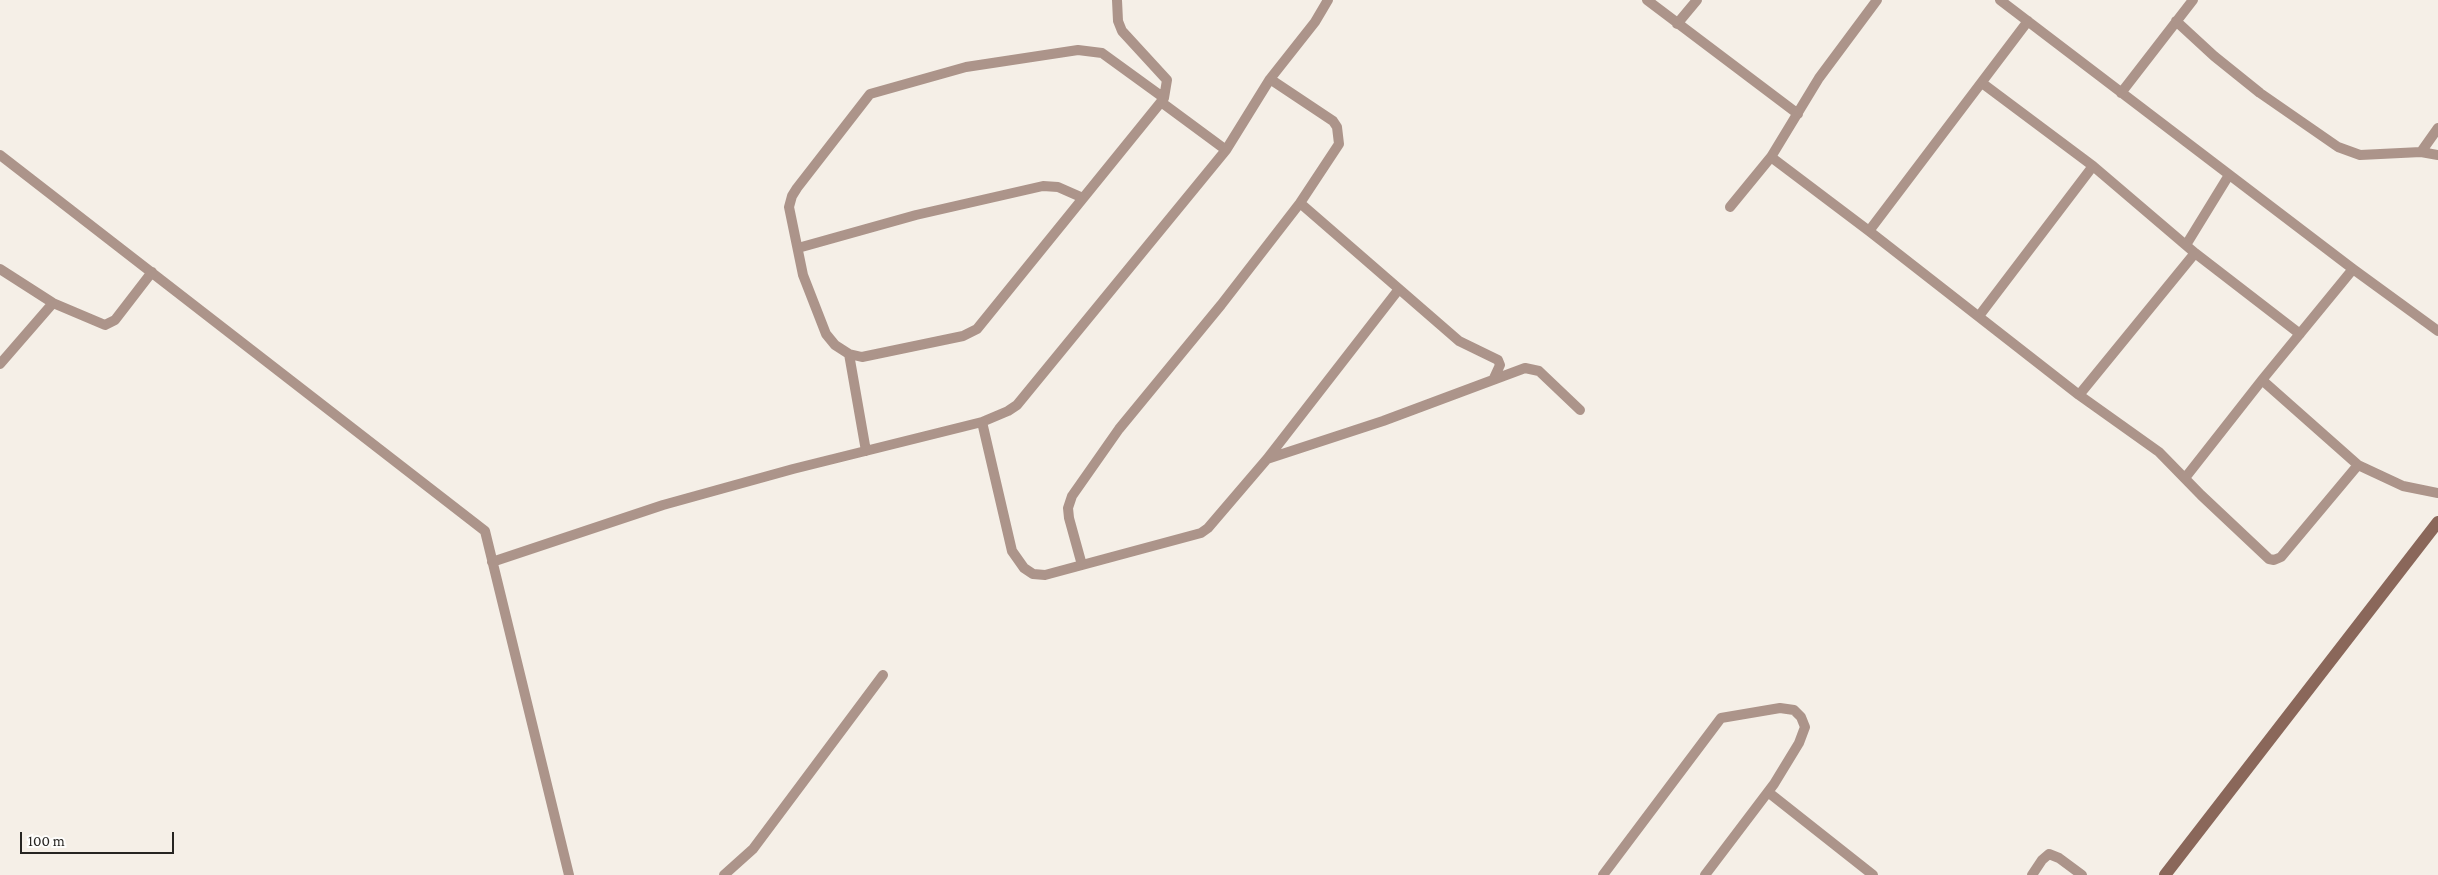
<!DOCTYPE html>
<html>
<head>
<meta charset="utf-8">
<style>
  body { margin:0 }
  #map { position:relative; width:2438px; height:875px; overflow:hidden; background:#f5efe7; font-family:"Crimson Pro",serif }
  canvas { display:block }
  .scale { position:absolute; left:20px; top:832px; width:154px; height:22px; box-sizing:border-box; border:2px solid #262421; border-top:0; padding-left:6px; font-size:15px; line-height:18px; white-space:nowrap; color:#262421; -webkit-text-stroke:4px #fefdfb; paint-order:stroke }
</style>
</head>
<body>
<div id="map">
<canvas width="2438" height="875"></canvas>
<div class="scale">100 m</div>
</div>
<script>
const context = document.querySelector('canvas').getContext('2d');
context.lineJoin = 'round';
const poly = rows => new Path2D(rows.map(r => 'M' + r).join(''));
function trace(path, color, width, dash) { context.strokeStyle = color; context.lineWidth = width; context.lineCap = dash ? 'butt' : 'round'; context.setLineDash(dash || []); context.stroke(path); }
const street = poly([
  [1117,0,1118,21,1122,31,1167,80,1164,98,1161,102,1226,150],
  [1647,0,1798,114],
  [2000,0,2353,269,2438,331],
  [2176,21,2214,56,2260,93,2338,147,2360,155,2421,152,2438,155],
  [1677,24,1697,0],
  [1982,83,2093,166,2195,253,2300,334],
  [2121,93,2193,0],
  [1161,102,977,329,963,336,862,357,849,354,835,345,826,334,803,275,789,207,792,196,797,188,870,94,966,67,1078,50,1102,53,1164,98],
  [2421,152,2438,128],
  [0,155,485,531,569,875],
  [1771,157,1869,231,2079,395,2159,452,2201,495,2269,559,2274,560,2281,557,2358,465],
  [1300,203,1459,341,1498,360,1500,365,1494,378],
  [1730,207,1771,157,1819,78,1877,0],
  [1869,231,2028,21],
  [2186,245,2229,175],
  [798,248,916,215,1043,186,1058,187,1083,198],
  [0,269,53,303,105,325,115,320,152,272],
  [1979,316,2093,166],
  [849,354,866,451],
  [0,364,53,303],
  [2262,380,2358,465,2403,486,2438,493],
  [2079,395,2195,253],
  [982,422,1012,551,1024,568,1033,574,1045,575,1201,533,1208,528,1267,459,1399,289],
  [1267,459,1383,421,1525,368,1539,371,1580,410],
  [2185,478,2262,380,2353,269],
  [492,562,663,505,793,469,982,422,1008,411,1017,405,1226,150,1270,79,1315,22,1328,0],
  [1082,565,1069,518,1068,508,1072,496,1119,429,1221,305,1300,203,1339,144,1337,127,1333,121,1270,79],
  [1768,792,1873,875],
  [724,875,753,849,883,675],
  [1603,875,1721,718,1780,708,1794,710,1801,717,1805,727,1799,743,1774,784,1705,875],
  [2032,875,2042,860,2049,854,2059,858,2082,875]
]);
const secondary = poly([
  [2165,875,2438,522]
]);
trace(street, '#ac948a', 10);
trace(secondary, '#8a675a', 12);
</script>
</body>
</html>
